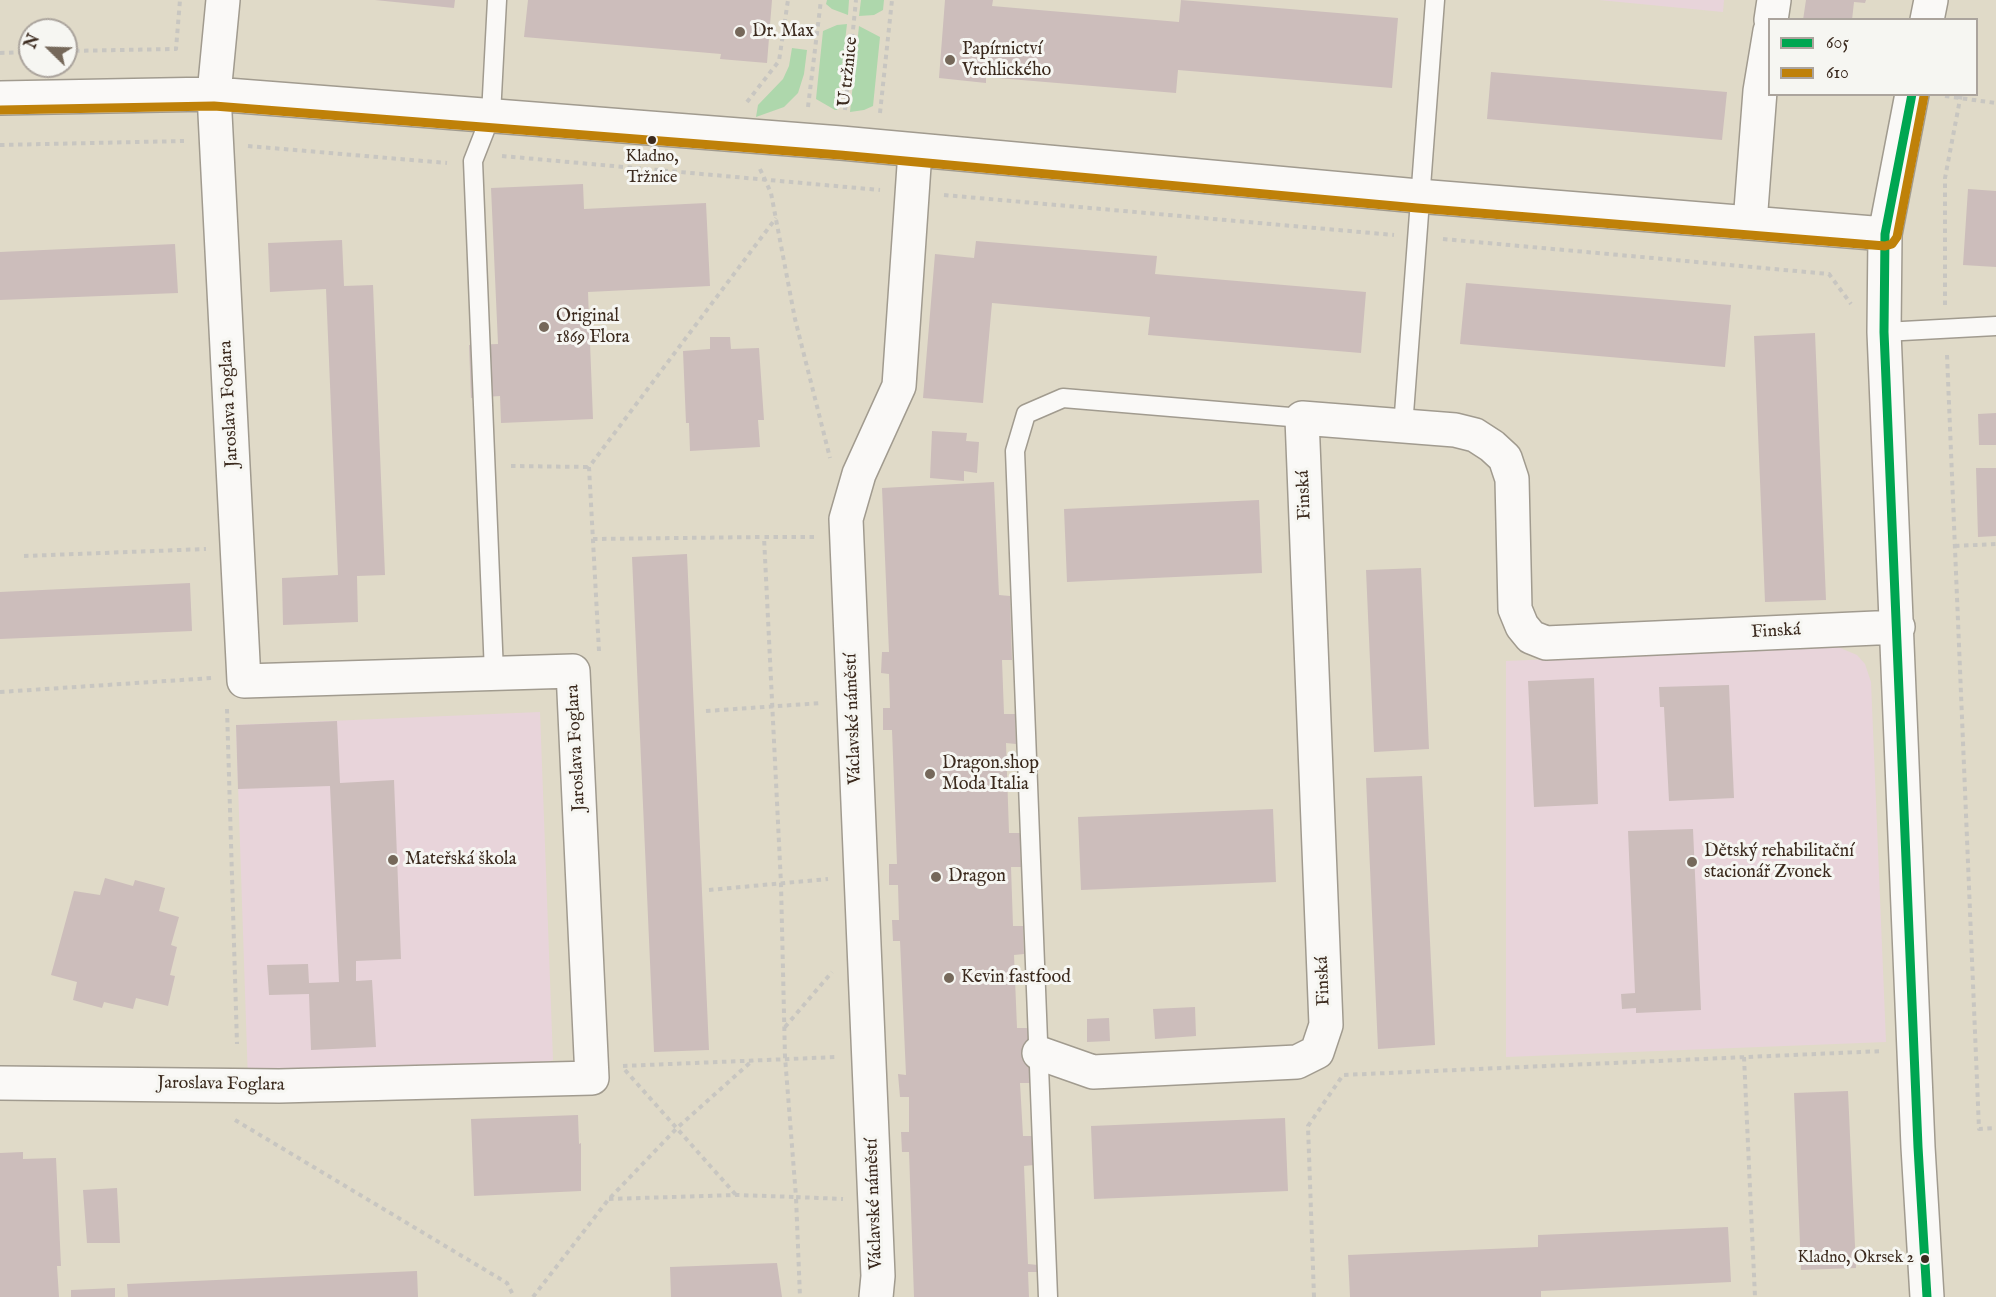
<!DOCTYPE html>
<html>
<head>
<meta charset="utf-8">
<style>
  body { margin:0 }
  #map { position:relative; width:1996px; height:1297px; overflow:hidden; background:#e0dac8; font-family:"IM FELL English",serif }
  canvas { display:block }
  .legend { position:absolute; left:1768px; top:18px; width:210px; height:78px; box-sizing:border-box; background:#f6f6f2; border:2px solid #aba49d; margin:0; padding:8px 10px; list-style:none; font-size:18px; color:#3b2a1e }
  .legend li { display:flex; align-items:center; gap:12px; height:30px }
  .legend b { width:30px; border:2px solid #aba49d }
  .north { position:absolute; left:18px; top:18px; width:60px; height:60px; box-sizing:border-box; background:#f6f6f2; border:2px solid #aba49d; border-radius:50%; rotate:293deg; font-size:16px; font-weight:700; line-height:24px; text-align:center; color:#3b2a1e }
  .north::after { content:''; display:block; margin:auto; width:21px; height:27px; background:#75685a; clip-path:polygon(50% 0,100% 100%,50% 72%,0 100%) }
</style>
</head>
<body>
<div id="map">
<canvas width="1996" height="1297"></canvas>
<ul class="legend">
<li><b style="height:8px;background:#00a651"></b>605</li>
<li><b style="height:8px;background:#bf8109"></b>610</li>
</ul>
<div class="north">N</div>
</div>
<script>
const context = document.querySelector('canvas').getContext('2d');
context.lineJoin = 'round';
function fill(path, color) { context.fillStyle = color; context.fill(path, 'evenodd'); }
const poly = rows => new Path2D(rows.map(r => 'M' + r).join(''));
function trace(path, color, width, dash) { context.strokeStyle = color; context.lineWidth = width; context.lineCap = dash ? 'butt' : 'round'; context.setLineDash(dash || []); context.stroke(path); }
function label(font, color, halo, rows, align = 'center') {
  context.font = font + ' "IM FELL English",serif'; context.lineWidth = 6; context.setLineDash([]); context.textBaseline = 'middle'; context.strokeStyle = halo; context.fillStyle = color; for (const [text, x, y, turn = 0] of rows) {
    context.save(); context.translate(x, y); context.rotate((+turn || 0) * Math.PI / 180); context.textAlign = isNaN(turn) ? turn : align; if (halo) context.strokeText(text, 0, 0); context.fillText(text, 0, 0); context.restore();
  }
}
const built = poly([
  [1599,0,1724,0,1723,12],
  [1825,647,1838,647,1857,655,1865,664,1871,682,1886,1042,1506,1057,1506,661],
  [540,712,553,1060,530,1069,248,1081,236,725]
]);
const green = poly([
  [827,0,849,0,848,15,832,9,826,4],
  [861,0,884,0,883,10,874,15,859,16],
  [847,24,837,110,835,110,816,99,823,31,837,25],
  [859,26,880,37,873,106,864,110,850,112],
  [792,48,807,50,804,74,798,93,784,107,756,117,758,105,783,79,789,66]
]);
const building = poly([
  [375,0,455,0,454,8],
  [528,0,772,0,767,63,720,59,721,54,524,37],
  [945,0,993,0,992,6,1179,22,1181,0,1398,18,1392,88,1178,70,1176,93,986,77,986,83,939,78],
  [1806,0,1866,0,1865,3,1854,2,1852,20,1803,20],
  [1491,72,1727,92,1722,140,1487,119],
  [583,184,584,209,706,203,710,286,588,292,593,419,501,423,500,396,471,398,469,345,498,344,491,188],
  [1968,189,1996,191,1996,267,1963,265],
  [342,240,344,286,373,285,385,575,357,576,358,622,283,625,282,578,338,575,326,289,270,292,268,243],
  [976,241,1157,256,1155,274,1366,292,1361,353,1148,335,1150,317,992,303,983,403,923,398,935,254,974,258],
  [175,244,178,293,0,300,0,252],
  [1466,283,1731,305,1725,367,1460,344],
  [1815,333,1826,600,1765,602,1754,336],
  [710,337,730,337,731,349,759,348,764,420,758,420,760,447,690,451,689,423,686,423,683,351,710,349],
  [1996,413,1996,445,1979,445,1978,414],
  [932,431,967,433,966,441,979,442,977,473,964,471,964,481,930,478],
  [1976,468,1996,468,1996,536,1978,537],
  [994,482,999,595,1010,596,1012,660,1002,660,1004,714,1015,714,1016,744,1006,743,1009,833,1020,833,1021,867,1011,867,1013,926,1023,926,1024,954,1014,955,1017,1028,1029,1028,1031,1083,1020,1083,1023,1136,1033,1136,1034,1165,1024,1166,1028,1264,1038,1265,1039,1272,1028,1272,1029,1297,914,1297,909,1152,902,1152,901,1132,909,1132,909,1097,900,1097,898,1074,906,1075,900,941,893,941,892,920,899,920,898,885,889,885,889,864,897,864,892,730,883,730,883,708,890,708,889,674,881,673,882,652,889,652,882,488],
  [1259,500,1262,573,1067,582,1064,509],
  [687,554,709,1050,654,1052,632,557],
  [1421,568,1429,749,1374,752,1366,570],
  [190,583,192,631,0,639,0,592],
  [1594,678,1598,804,1534,807,1528,681],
  [1729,685,1734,798,1669,801,1664,707,1660,707,1659,687],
  [337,721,340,783,394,780,401,959,356,961,356,981,372,980,376,1047,311,1050,309,994,269,995,267,965,308,964,309,983,339,982,330,786,238,789,236,725],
  [1422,776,1435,1045,1378,1049,1366,778],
  [1273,809,1276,882,1081,890,1078,817],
  [1693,829,1701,1010,1636,1013,1636,1008,1622,1009,1621,994,1635,993,1628,831],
  [105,878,133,886,135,880,165,888,159,911,179,917,171,945,177,947,170,975,175,976,168,1006,136,998,133,1009,104,1002,102,1008,73,1000,77,982,51,975,74,891,100,895],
  [1195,1007,1196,1036,1155,1039,1153,1009],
  [1109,1018,1110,1041,1087,1042,1087,1019],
  [1848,1091,1856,1268,1801,1270,1794,1093],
  [578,1115,579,1144,581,1143,581,1191,474,1196,471,1119],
  [1285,1118,1288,1191,1094,1199,1091,1126],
  [23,1152,23,1159,56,1158,61,1266,57,1266,59,1297,0,1297,0,1153],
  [117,1188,120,1243,87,1243,83,1190],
  [1728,1227,1731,1282,1541,1291,1541,1297,1350,1297,1348,1255,1538,1247,1538,1235],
  [777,1263,782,1297,671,1297,670,1267],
  [417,1271,418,1297,128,1297,127,1284],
  [115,1288,115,1297,71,1297,71,1290]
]);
const path = poly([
  [66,51,176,49,180,0],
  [0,53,30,52],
  [1945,96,1996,103],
  [747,102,779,61,788,0],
  [808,107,821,0],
  [845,110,856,0],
  [880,113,892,0],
  [0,145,184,141],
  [248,146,447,163],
  [502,156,880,190],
  [760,169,771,193,795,319,830,458],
  [944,195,1394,235],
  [1443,239,1829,274,1851,304],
  [1945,305,1945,178,1961,94],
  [1947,355,1979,1129,1996,1128],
  [511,466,589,467],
  [814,537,764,537,781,884,785,1057,796,1197,843,1199],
  [593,539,764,537],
  [1955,546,1996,544],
  [24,556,206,549],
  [599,651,589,467,776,218],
  [0,692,212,678],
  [227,709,237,1044],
  [706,711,822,703],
  [709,890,828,879],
  [785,1027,832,972],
  [1744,1057,1755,1297],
  [623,1066,837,1057],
  [625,1070,736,1195],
  [235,1120,507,1283,514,1297],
  [609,1199,736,1195,796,1197,800,1297],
  [533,1297,608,1200,676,1129,753,1060],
  [1314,1297,1308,1126,1343,1075,1883,1051]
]);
const lane = poly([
  [1884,332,1996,326],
  [1403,427,1435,0],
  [494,673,473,161,491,115,497,0],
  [1048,1297,1015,451,1026,414,1063,398,1302,418]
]);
const street = poly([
  [1771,20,1774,0],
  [1927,20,1931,0],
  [1912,94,1885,234,1884,332,1918,1147,1927,1297],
  [0,98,214,94,841,143,1418,196,1885,234],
  [1750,223,1760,91,1770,31],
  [1039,1053,1093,1072,1297,1062,1317,1052,1326,1025,1302,418,1455,430,1475,435,1492,446,1505,458,1512,479,1515,609,1522,626,1531,637,1546,643,1898,627],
  [0,1083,279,1086,592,1078,573,671,244,681,214,94,223,0],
  [876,1297,878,1276,846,519,859,474,899,386,915,151]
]);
const bus1 = poly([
  [1912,94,1885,234,1884,332,1918,1147,1927,1297]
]);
const bus2 = poly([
  [0,110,214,106,840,155,1417,208,1885,246,1892,244,1897,237,1924,96]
]);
const markers = [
  [740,32,6,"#75685a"],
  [950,60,6,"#75685a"],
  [652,140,5,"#3b2a1e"],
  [544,327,6,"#75685a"],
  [930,774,6,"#75685a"],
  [393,860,6,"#75685a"],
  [1692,862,6,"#75685a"],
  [936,877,6,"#75685a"],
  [949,978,6,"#75685a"],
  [1925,1259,5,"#3b2a1e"]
];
const busNames = [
  ["Kladno,",652,158],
  ["Tržnice",652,179],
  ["Kladno, Okrsek 2",1914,1259,"right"]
];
const poiNames = [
  ["Dr. Max",752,32],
  ["Papírnictví",962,50],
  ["Vrchlického",962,71],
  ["Original",556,317],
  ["1869 Flora",556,338],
  ["Dragon.shop",942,764],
  ["Moda Italia",942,785],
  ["Dětský rehabilitační",1704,852],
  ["stacionář Zvonek",1704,873],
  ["Mateřská škola",405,860],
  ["Dragon",948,877],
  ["Kevin fastfood",961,978]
];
const streetNames = [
  ["U tržnice",849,72,-84],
  ["Jaroslava Foglara",230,404,-93],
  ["Finská",1305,495,-92],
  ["Finská",1776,632,-3],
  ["Václavské náměstí",854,719,-92],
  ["Jaroslava Foglara",577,748,-93],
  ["Finská",1324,981,-92],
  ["Jaroslava Foglara",221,1085,1],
  ["Václavské náměstí",875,1204,-92]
];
fill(built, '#e8d4da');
fill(green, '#aed7ac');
fill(building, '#ccbdbb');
trace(lane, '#a19b8f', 21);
trace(street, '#a19b8f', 36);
trace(path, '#c8c6c1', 4, [4.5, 4.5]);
trace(lane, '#faf9f7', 18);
trace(street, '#faf9f7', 33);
trace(bus1, '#00a651', 9);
trace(bus2, '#bf8109', 9);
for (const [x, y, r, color] of markers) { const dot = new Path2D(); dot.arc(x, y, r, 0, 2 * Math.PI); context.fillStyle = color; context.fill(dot); trace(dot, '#f6f6f2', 2); }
label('16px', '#3b2a1e', '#f6f6f2', busNames);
label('18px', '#3b2a1e', '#f6f6f2', poiNames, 'left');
label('18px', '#3b2a1e', '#f6f6f2', streetNames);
</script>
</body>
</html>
